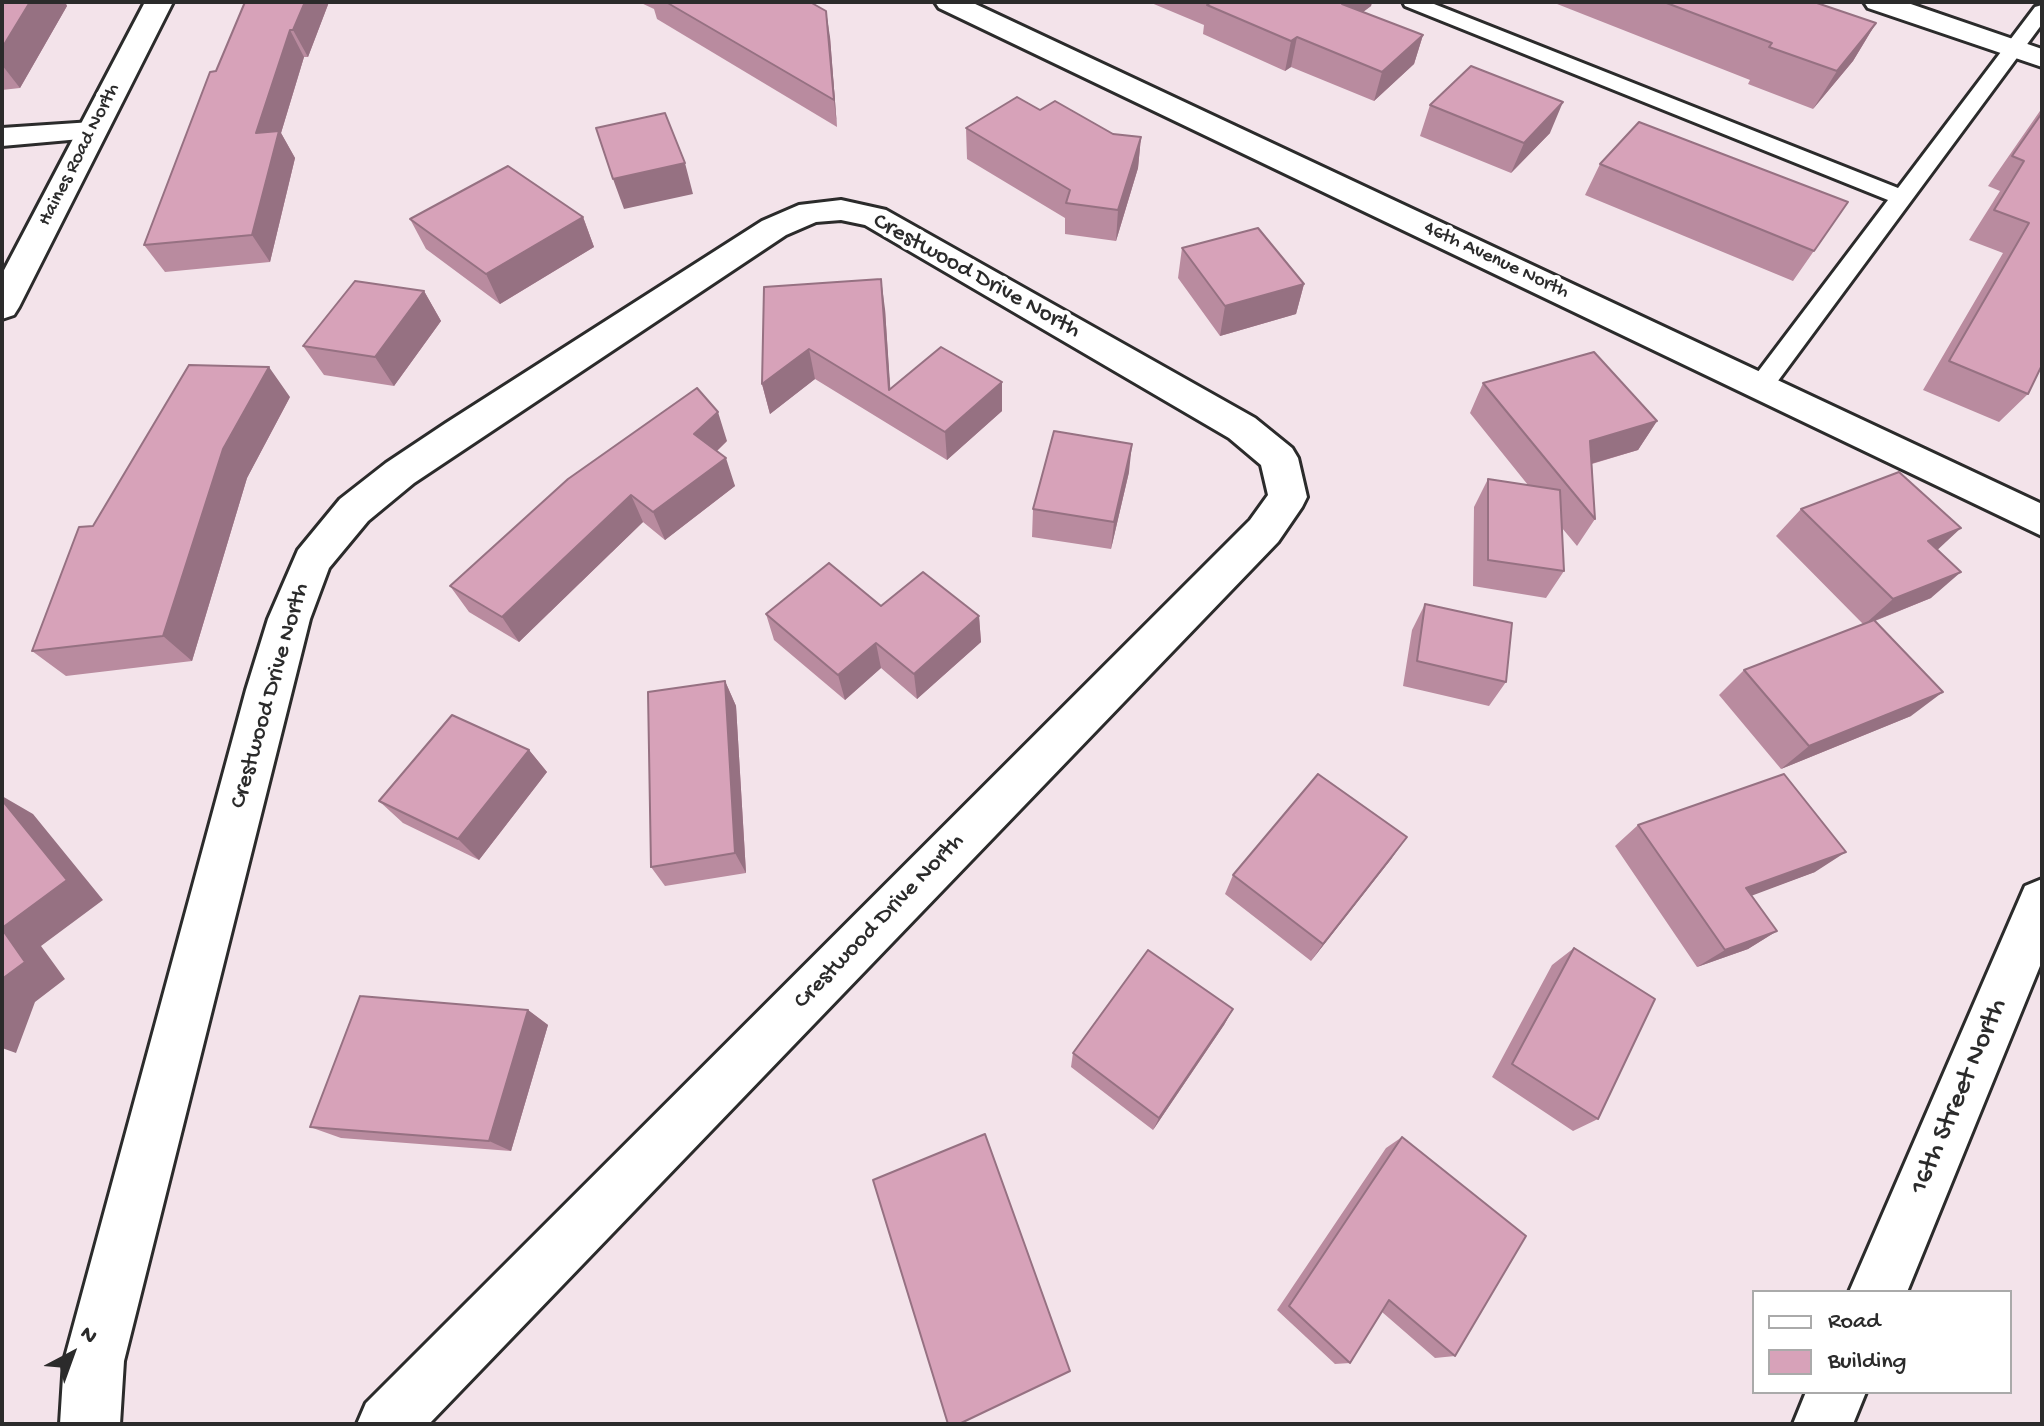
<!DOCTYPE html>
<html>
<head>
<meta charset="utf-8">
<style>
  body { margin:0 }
  #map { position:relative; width:2044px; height:1426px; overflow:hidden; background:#f3e3ea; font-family:"Gochi Hand",sans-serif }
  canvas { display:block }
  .frame { position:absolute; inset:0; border:4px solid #2b2b2b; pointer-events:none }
  .legend { position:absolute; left:1752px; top:1290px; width:260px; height:104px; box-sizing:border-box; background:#fff; border:2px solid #aaa; margin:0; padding:10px 14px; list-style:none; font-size:24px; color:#2b2b2b }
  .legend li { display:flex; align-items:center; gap:16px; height:40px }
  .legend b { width:40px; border:2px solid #aaa }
  .north { position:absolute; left:32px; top:1314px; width:80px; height:80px; -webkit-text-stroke:6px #fff; paint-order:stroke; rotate:41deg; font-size:22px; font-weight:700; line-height:32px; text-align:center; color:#2b2b2b }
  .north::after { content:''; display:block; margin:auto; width:28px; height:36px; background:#2b2b2b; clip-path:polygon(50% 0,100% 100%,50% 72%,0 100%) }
</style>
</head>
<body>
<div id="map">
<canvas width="2044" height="1426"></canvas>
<div class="frame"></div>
<ul class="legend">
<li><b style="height:10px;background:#fff"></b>Road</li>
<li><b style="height:22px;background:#d7a2b9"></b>Building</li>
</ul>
<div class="north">N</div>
</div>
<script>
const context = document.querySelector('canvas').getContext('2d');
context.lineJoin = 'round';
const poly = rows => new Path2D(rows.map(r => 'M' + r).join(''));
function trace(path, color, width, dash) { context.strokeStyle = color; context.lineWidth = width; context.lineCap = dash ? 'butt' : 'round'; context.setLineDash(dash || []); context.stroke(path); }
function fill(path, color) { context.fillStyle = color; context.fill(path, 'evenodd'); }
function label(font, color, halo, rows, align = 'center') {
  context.font = font + ' "Gochi Hand",sans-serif'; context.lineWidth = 8; context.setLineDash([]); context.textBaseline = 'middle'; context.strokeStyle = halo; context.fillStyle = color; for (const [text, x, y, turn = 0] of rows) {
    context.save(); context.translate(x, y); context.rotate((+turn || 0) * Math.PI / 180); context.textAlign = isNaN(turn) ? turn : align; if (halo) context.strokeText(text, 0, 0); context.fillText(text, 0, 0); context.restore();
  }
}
const service = poly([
  [1403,2,1429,2,1898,188,2035,7,2042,5,2042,24,1769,393,1760,396,1751,393,1748,387,1751,381,1888,200,1405,6,1403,2]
]);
const minor = poly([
  [935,2,971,2,2042,504,2042,536,939,8,935,2],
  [1864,2,1905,2,2042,49,2042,67,1868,8,1864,2],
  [92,122,103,125,107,131,103,137,2,146,2,128,92,122],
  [841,200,886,210,1255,418,1292,448,1298,458,1307,497,1302,507,1278,542,429,1424,357,1424,366,1403,1250,520,1268,495,1261,465,1229,438,865,225,841,220,816,222,786,235,414,483,368,521,329,568,310,619,124,1361,120,1424,60,1424,64,1361,246,690,268,619,298,550,340,499,386,463,446,423,762,221,799,205,841,200]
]);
const tertiary = poly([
  [145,2,173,2,19,307,14,315,2,319,2,274,145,2],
  [2042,879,2042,961,1907,1292,1849,1292,2025,886,2042,879],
  [1806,1392,1866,1392,1853,1424,1793,1424,1806,1392]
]);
const wall = poly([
  [2,2,65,2,67,6,20,88,2,90],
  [245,2,329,2,308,57,304,57,281,133,295,158,270,262,165,272,144,245],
  [639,2,810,2,830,37,837,127,657,19,654,9],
  [1149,2,1372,2,1371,6,1363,12,1423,35,1414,64,1374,101,1291,67,1285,71,1203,34,1204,25],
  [1552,2,1814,2,1876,23,1853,61,1813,109,1748,84,1750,80],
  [1430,105,1550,133,1511,173,1420,136],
  [2042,108,2042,365,2028,394,1999,422,1923,390,2003,253,1969,240,2000,191,1988,186],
  [1040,110,1113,134,1141,137,1138,168,1116,241,1065,234,1065,218,967,159,966,128],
  [1600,164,1848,202,1793,281,1585,195],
  [583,217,594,247,500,304,426,249,410,219],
  [1182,248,1304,284,1296,314,1220,336,1178,278],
  [764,287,885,309,890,388,1002,411,947,460,815,379,770,414,762,384],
  [424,291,441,321,394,386,324,375,303,346],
  [1483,383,1657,421,1638,450,1592,464,1595,519,1577,546,1562,528,1564,571,1546,598,1473,586,1474,507,1488,479,1528,485,1470,413],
  [290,397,247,478,192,661,66,676,32,651,93,526],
  [727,441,717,451,735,486,665,540,643,522,519,642,469,612,450,586],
  [1129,472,1111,549,1032,537,1033,509],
  [1801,509,1938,550,1931,598,1875,621,1911,716,1781,769,1719,695,1744,670,1863,624,1776,536],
  [1425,604,1506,682,1489,706,1403,686,1412,630],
  [881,606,979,616,981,642,917,699,881,668,845,700,774,640,766,614],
  [725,681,736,706,746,873,665,886,651,867],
  [529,750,547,772,479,860,403,823,379,801],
  [1638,825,1815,872,1751,895,1777,931,1748,949,1697,967,1615,846],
  [1392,858,1311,961,1225,894,1233,875],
  [1574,948,1598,1119,1573,1131,1492,1077,1552,965],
  [1233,1009,1224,1025,1153,1130,1071,1067,1073,1053],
  [528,1010,548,1025,511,1151,341,1138,310,1127],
  [1402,1137,1455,1356,1435,1358,1382,1312,1350,1363,1335,1364,1277,1310,1386,1148]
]);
const shadedWall = poly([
  [30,2,65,2,67,6,20,88,2,65,2,48],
  [305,2,329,2,308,57,293,30],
  [1345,2,1372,2,1371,6,1335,33,1342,4],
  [826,11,830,37,837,127,834,100],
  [1876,23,1853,61,1813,109,1837,71],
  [290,30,304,57,281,133,295,158,270,262,252,235,256,133],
  [1423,35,1414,64,1374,101,1382,72],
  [1297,37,1291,67,1285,71,1291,41],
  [1563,102,1550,133,1511,173,1524,143],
  [1141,137,1138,168,1116,241,1118,210],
  [685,163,693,194,624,209,613,179],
  [583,217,594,247,500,304,486,274],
  [881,279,885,309,891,399,890,398],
  [1304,284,1296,314,1220,336,1225,306],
  [424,291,441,321,394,386,375,357],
  [809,349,815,379,770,414,762,384],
  [269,367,290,397,247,478,192,661,163,636,223,449],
  [1002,382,1002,411,947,460,945,432],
  [718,412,727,441,704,463,694,434],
  [1657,421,1638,450,1573,469,1590,441],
  [1132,444,1129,472,1111,549,1114,522],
  [726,458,735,486,665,540,653,512],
  [631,495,643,522,519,642,502,617],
  [1961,528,1932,555,1928,541],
  [1961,572,1931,598,1864,625,1893,599],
  [979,616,981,642,917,699,914,674],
  [876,643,881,668,845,700,838,675],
  [725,681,736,706,746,873,735,853],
  [1943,692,1911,716,1781,769,1809,746],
  [529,750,547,772,479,860,458,839],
  [2,796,33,814,103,900,41,946,65,979,35,1002,16,1053,2,1048],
  [1407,837,1392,858,1311,961,1323,944],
  [1846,852,1815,872,1719,908,1746,888],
  [1777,931,1748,949,1697,967,1725,950],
  [1233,1009,1224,1025,1153,1130,1159,1118],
  [528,1010,548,1025,511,1151,489,1141]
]);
const building = poly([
  [2,2,30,2,2,48,2,2],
  [245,2,305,2,293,30,290,30,256,133,279,131,252,235,144,245,210,72,216,71,245,2],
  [666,2,810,2,826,11,834,100,666,2],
  [1212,2,1345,2,1342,4,1423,35,1382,72,1297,37,1291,41,1207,5,1212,2],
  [1664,2,1814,2,1876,23,1837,71,1769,47,1772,43,1664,2],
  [1471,66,1563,102,1524,143,1430,105,1471,66],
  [1017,97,1040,110,1055,101,1113,134,1141,137,1118,210,1066,203,1070,190,966,128,1017,97],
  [665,113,685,163,613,179,596,128,665,113],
  [2042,113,2042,365,2028,394,1949,361,2029,223,1994,210,2024,161,2012,156,2042,113],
  [1639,122,1848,202,1814,251,1600,164,1639,122],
  [508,166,583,217,486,274,410,219,508,166],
  [1258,228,1304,284,1225,306,1182,248,1258,228],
  [881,279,889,390,941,347,1002,382,945,432,809,349,762,384,764,287,881,279],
  [355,281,424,291,375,357,303,346,355,281],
  [1594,352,1657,421,1590,441,1595,519,1483,383,1594,352],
  [189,365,269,367,223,449,163,636,32,651,79,527,93,526,189,365],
  [697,388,718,412,694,434,726,458,653,512,631,495,502,617,450,586,568,479,697,388],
  [1054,431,1132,444,1114,522,1033,509,1054,431],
  [1899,472,1961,528,1928,541,1961,572,1893,599,1801,509,1899,472],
  [1488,479,1560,490,1564,571,1488,560,1488,479],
  [829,563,881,606,923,572,979,616,914,674,876,643,838,675,766,614,829,563],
  [1425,604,1512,623,1506,682,1417,661,1425,604],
  [1874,620,1943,692,1809,746,1744,670,1874,620],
  [725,681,735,853,651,867,648,692,725,681],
  [452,715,529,750,458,839,379,801,452,715],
  [1318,774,1407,837,1323,944,1233,875,1318,774],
  [1784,774,1846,852,1746,888,1777,931,1725,950,1638,825,1784,774],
  [2,800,67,880,2,928,2,800],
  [2,929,25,962,2,979,2,929],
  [1574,948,1655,999,1598,1119,1512,1064,1574,948],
  [1148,950,1233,1009,1159,1118,1073,1053,1148,950],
  [360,996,528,1010,489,1141,310,1127,360,996],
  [985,1134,1070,1371,959,1424,948,1424,873,1180,985,1134],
  [1402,1137,1526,1236,1455,1356,1389,1300,1350,1363,1289,1306,1402,1137]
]);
const farStreetnames = [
  ["Haines Road North",80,155,-63],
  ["46th Avenue North",1496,261,25]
];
const streetNames = [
  ["Crestwood Drive North",976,277,29],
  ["Crestwood Drive North",271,696,-74],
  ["Crestwood Drive North",880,922,-46]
];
const nearStreetnames = [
  ["16th Street North",1960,1097,-67]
];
trace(service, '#2b2b2b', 6);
trace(minor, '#2b2b2b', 6);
trace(tertiary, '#2b2b2b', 6);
fill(service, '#fff');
fill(minor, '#fff');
fill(tertiary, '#fff');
fill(wall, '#b98b9f');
fill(shadedWall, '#967182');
fill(building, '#d7a2b9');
trace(building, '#967182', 2);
label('20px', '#2b2b2b', '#fff', farStreetnames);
label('24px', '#2b2b2b', '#fff', streetNames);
label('28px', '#2b2b2b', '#fff', nearStreetnames);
</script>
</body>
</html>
